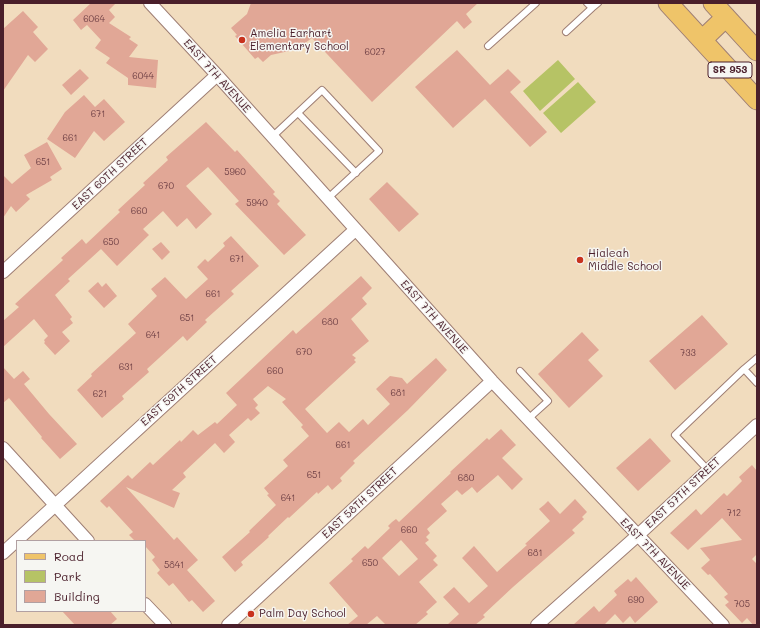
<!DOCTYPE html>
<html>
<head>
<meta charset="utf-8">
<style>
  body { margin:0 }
  #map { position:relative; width:760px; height:628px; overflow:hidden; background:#f1dcbe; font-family:Mali,sans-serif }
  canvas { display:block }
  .frame { position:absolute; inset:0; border:4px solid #4a1f2b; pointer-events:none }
  .legend { position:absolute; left:16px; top:540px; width:130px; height:72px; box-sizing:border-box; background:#f6f6f2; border:1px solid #b1a0a2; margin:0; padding:5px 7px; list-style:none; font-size:12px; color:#4a1f2b }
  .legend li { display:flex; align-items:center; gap:8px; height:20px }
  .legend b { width:20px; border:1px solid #b1a0a2 }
</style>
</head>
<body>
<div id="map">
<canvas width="760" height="628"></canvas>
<div class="frame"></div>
<ul class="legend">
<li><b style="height:5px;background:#efc469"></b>Road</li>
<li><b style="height:11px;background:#b6c365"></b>Park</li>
<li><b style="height:11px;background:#e1a796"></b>Building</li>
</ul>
</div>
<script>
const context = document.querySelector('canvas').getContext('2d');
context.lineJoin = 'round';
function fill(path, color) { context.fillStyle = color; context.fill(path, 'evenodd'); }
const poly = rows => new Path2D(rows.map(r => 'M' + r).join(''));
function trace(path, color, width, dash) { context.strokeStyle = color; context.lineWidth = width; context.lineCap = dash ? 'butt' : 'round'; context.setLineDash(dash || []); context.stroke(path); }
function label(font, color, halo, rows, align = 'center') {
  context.font = font + ' Mali,sans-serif'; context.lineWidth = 3; context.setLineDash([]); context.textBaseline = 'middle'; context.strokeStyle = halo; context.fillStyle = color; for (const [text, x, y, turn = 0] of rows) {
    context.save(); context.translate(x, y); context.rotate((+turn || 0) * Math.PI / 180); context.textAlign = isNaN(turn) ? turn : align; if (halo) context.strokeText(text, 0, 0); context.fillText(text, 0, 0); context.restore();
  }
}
const green = poly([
  [558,60,575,79,540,111,523,91],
  [578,82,596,102,561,133,543,113]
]);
const building = poly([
  [91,3,116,3,109,10,115,17,109,23,131,37,129,39,138,45,129,57,158,60,156,88,128,85,128,78,106,63,110,58,95,48,101,40,87,25,81,30,73,20],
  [251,3,478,3,466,14,472,22,464,29,457,21,372,102,312,38,301,46,289,51,271,55,263,62,258,57,255,59,235,36,237,35,231,28,247,14],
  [23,11,38,27,33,32,48,49,35,62,28,55,3,91,3,29],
  [457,50,490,85,508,69,521,82,510,92,547,132,530,147,485,99,453,128,415,87],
  [80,69,89,78,71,95,62,85],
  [84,95,95,107,104,99,125,122,104,141,94,131,75,158,47,139,65,112],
  [206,122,235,152,237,150,275,192,273,194,280,201,277,204,306,235,284,255,235,204,239,201,208,167,186,186,212,214,196,229,187,218,177,227,163,211,143,229,149,235,117,266,101,249,68,279,70,281,55,295,72,317,70,319,73,323,62,332,70,341,55,355,44,343,45,342,44,340,48,336,34,319,3,347,3,321,19,307,15,304,63,260,61,258,82,239,86,244,120,212,118,210,145,185,143,183,168,160,166,157],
  [47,142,62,169,50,177,52,180,26,195,30,199,16,212,11,206,3,218,3,175,12,184,31,168,24,155],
  [387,182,419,214,399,232,369,199],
  [231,236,259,266,231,291,234,294,205,320,207,322,187,341,183,336,147,369,149,372,122,396,124,399,102,418,77,390,92,376,91,374,136,333,128,324,157,296,151,289,165,277,186,299,208,279,197,267,205,259,208,262,225,246,223,243],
  [161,242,170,252,162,260,152,249],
  [361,276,372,288,362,298,367,304,351,319,369,341,352,355,356,358,354,360,356,362,305,409,327,433,339,422,349,432,363,419,368,425,390,404,376,389,390,376,402,378,407,384,436,358,447,370,408,410,353,461,355,463,340,478,342,481,332,490,328,485,318,494,317,492,289,518,288,517,268,536,269,537,241,562,243,565,235,572,222,557,250,532,249,531,276,505,267,495,269,494,264,488,288,466,283,460,309,436,301,427,303,425,282,402,286,399,268,386,253,399,258,405,255,408,260,413,251,421,248,418,229,435,235,442,224,453,215,443,183,473,186,477,172,490,180,493,174,508,126,487,174,540,177,537,198,560,187,570,215,601,203,612,192,600,189,602,173,583,169,586,157,573,160,570,152,560,155,557,145,546,145,541,135,541,129,535,133,532,109,506,107,508,100,501,128,475,132,479,150,462,153,465,180,440,181,442,193,430,198,435,215,422,217,424,237,405,226,393,293,330,296,334],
  [98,282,102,287,106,283,117,296,104,308,88,291],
  [702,315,728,344,675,390,649,361],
  [582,332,599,350,588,360,603,376,569,408,538,374],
  [3,367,14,379,23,371,30,379,24,384,49,414,77,444,60,459,41,438,42,437,9,398,3,403],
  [501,429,516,445,502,458,523,479,512,490,498,475,477,493,472,487,462,495,457,490,441,504,447,511,427,529,430,533,426,537,429,540,425,543,437,556,433,560,438,565,419,582,437,602,426,612,428,614,415,625,386,625,377,616,366,625,347,625,358,616,329,583,353,561,351,559,365,546,368,549,390,528,388,526,392,522,396,519,399,522,451,473,450,472,487,438,489,440],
  [401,540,418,559,399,576,382,558],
  [650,438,671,461,638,491,616,468],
  [752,465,757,471,757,554,752,559,757,564,757,625,753,625,747,618,742,623,725,605,729,602,724,597,728,594,710,574,708,575,701,568,710,560,700,548,742,540,722,518,688,550,670,533,696,509,701,515,724,493,727,496,742,481,739,477],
  [575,499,587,512,582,517,584,519,572,530,575,533,513,587,483,615,485,617,475,625,447,625,459,614,443,597,454,587,469,603,488,586,462,558,474,546,497,572,527,545,525,544,550,521,539,509,544,505,548,501,560,514],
  [636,577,658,602,635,623,630,616,623,623,615,614,604,625,573,625,594,606,599,612,617,595,614,591,628,579,631,582],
  [62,611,110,611,117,619,110,625,75,625]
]);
const service = poly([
  [592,8,598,3],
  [566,32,592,8,587,3],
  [488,46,536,3],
  [298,113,356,173],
  [272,137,322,90,379,151,327,199],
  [757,358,744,369,757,383],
  [520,371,548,401,528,419],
  [708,470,675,435,744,369]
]);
const minor = poly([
  [150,3,217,75,492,381,723,625],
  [3,272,217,75],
  [3,448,88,541],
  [3,553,355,230],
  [145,604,165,625],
  [228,625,492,381],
  [537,625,637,536,757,425]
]);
const primary = poly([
  [668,3,757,100],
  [713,3,757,51],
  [702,40,726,17]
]);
const markers = [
  [242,40,4,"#c8321e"],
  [580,260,4,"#c8321e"],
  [251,614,4,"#c8321e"]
];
const numberNames = [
  ["6064",94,19],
  ["6027",375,52],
  ["6044",143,76],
  ["671",98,114],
  ["661",70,138],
  ["651",43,162],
  ["5960",235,172],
  ["670",166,186],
  ["5940",257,203],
  ["660",139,211],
  ["650",111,242],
  ["671",237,259],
  ["661",213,294],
  ["651",187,318],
  ["680",330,322],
  ["641",153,335],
  ["670",304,352],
  ["733",688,353],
  ["631",126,367],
  ["660",275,371],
  ["681",398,393],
  ["621",100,394],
  ["661",343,445],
  ["651",314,475],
  ["680",466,478],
  ["641",288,498],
  ["712",734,513],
  ["660",409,530],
  ["681",535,553],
  ["650",370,563],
  ["5841",174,565],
  ["690",636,600],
  ["705",742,604]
];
const shields = [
  [730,70,44]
];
const shieldNames = [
  ["SR 953",730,70]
];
const poiNames = [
  ["Amelia Earhart",250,34],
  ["Elementary School",250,47],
  ["Hialeah",588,254],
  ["Middle School",588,267],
  ["Palm Day School",259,614]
];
const streetNames = [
  ["EAST 7TH AVENUE",217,76,48],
  ["EAST 60TH STREET",110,174,-43],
  ["EAST 7TH AVENUE",434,317,48],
  ["EAST 59TH STREET",179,391,-42],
  ["EAST 57TH STREET",683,493,-43],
  ["EAST 58TH STREET",360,503,-43],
  ["EAST 7TH AVENUE",655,554,46]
];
fill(green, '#b6c365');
fill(building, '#e1a796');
trace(service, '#9e7e74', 8);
trace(minor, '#9e7e74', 14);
trace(primary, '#9e7e74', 21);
trace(service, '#fff', 6);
trace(minor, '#fff', 12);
trace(primary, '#efc469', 19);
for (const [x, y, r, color] of markers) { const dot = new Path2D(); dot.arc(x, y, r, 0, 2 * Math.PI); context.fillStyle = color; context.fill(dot); trace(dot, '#f6f6f2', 1.5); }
label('9px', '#704146', null, numberNames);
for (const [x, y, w] of shields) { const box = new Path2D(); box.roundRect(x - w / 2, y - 8, w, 16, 3); context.fillStyle = '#f6f6f2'; context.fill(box); trace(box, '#4a1f2b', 1); }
label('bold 10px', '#4a1f2b', null, shieldNames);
label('11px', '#4a1f2b', '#f6f6f2', poiNames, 'left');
label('11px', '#4a1f2b', '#f6f6f2', streetNames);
</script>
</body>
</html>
